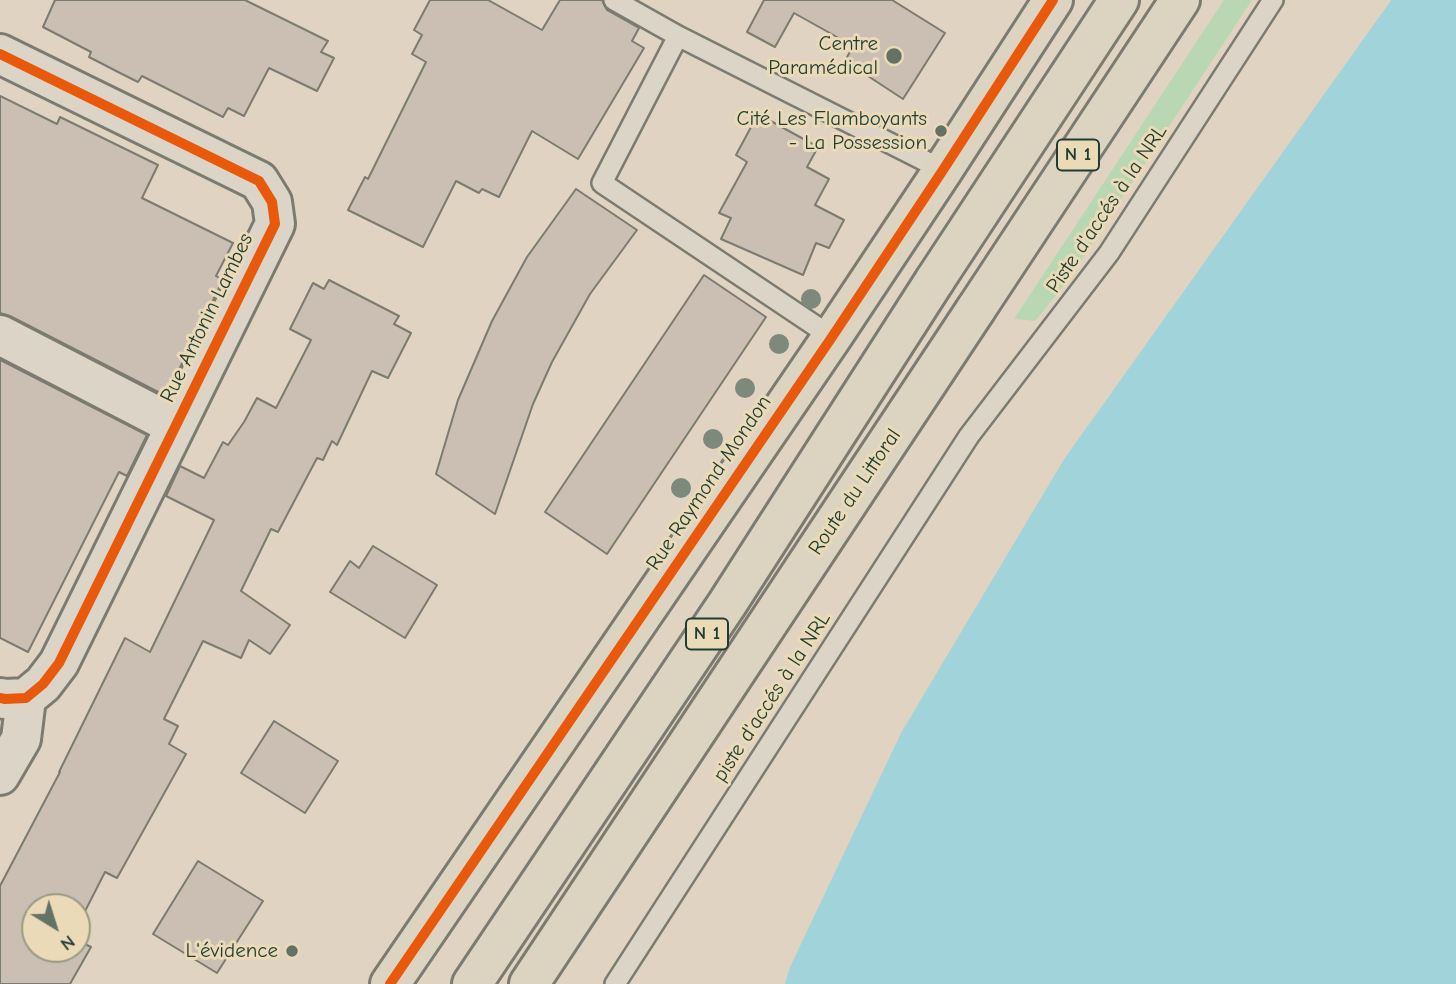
<!DOCTYPE html>
<html>
<head>
<meta charset="utf-8">
<style>
  body { margin:0 }
  #map { position:relative; width:1456px; height:984px; overflow:hidden; background:#e1d3c1; font-family:"Comic Neue",sans-serif }
  canvas { display:block }
  .north { position:absolute; left:21px; top:893px; width:70px; height:70px; box-sizing:border-box; background:#ebdab7; border:2px solid #999b83; border-radius:50%; rotate:142deg; font-size:19px; font-weight:700; line-height:28px; text-align:center; color:#1f3d34 }
  .north::after { content:''; display:block; margin:auto; width:24px; height:32px; background:#637265; clip-path:polygon(50% 0,100% 100%,50% 72%,0 100%) }
</style>
</head>
<body>
<div id="map">
<canvas width="1456" height="984"></canvas>
<div class="north">N</div>
</div>
<script>
const context = document.querySelector('canvas').getContext('2d');
context.lineJoin = 'round';
function fill(path, color) { context.fillStyle = color; context.fill(path, 'evenodd'); }
const poly = rows => new Path2D(rows.map(r => 'M' + r).join(''));
function trace(path, color, width, dash) { context.strokeStyle = color; context.lineWidth = width; context.lineCap = dash ? 'butt' : 'round'; context.setLineDash(dash || []); context.stroke(path); }
function label(font, color, halo, rows, align = 'center') {
  context.font = font + ' "Comic Neue",sans-serif'; context.lineWidth = 6; context.setLineDash([]); context.textBaseline = 'middle'; context.strokeStyle = halo; context.fillStyle = color; for (const [text, x, y, turn = 0] of rows) {
    context.save(); context.translate(x, y); context.rotate((+turn || 0) * Math.PI / 180); context.textAlign = isNaN(turn) ? turn : align; if (halo) context.strokeText(text, 0, 0); context.fillText(text, 0, 0); context.restore();
  }
}
const green = poly([
  [1224,0,1252,0,1067,282,1035,321,1014,319]
]);
const water = poly([
  [1391,0,1456,0,1456,984,785,984,790,967,901,733,1064,459]
]);
const pier = poly([
  [1387,0,1391,0,1064,459,884,759,898,731,1061,457]
]);
const building = poly([
  [55,0,245,0,328,41,321,52,334,58,317,91,269,68,244,116,228,108,223,117,142,76,138,82,122,74,89,57,91,52,43,27,55,0],
  [430,0,488,0,542,30,560,0,602,0,607,10,639,28,632,41,644,48,578,159,532,131,499,197,482,189,479,193,456,181,423,247,348,210,365,177,368,179,426,62,412,54,422,35,414,30,430,0],
  [764,0,892,0,945,33,903,99,845,61,853,46,794,13,775,47,747,32,764,0],
  [0,96,57,124,60,117,158,165,142,198,233,243,216,276,223,280,166,396,10,316,0,313,0,96],
  [758,114,818,147,807,167,829,179,815,205,844,220,829,248,816,243,803,275,721,239,731,218,719,213,747,162,736,155,758,114],
  [576,189,637,230,590,294,552,362,533,404,495,514,436,474,458,400,492,321,527,257,576,189],
  [704,275,766,317,607,554,545,512,704,275],
  [329,280,399,316,394,324,411,333,388,378,372,371,337,445,332,441,323,460,317,458,278,532,271,529,241,591,290,625,270,654,249,640,241,658,203,641,164,719,178,726,169,744,186,754,117,878,105,872,77,927,77,907,35,907,35,949,77,949,77,940,91,947,70,984,0,984,0,886,60,772,59,772,125,638,150,652,214,520,166,496,180,466,204,478,223,442,228,445,244,422,257,398,276,408,311,340,290,329,313,283,324,289,329,280],
  [0,360,147,435,127,476,119,472,28,652,0,638,0,360],
  [373,546,437,585,405,638,330,592,350,561,359,568,373,546],
  [274,721,338,761,305,813,241,773,274,721],
  [198,861,263,901,217,973,153,934,198,861]
]);
const service = poly([
  [614,0,678,36,943,170],
  [678,36,602,183,832,337],
  [615,984,969,436,1109,253,1273,0]
]);
const minor = poly([
  [0,54,259,181,272,202,275,224,59,663,43,684,26,698,5,699,0,698],
  [0,335,174,425],
  [0,775,21,739,26,698]
]);
const primary = poly([
  [390,984,832,337,943,170,1053,0],
  [472,984,727,604,935,280],
  [529,984,976,309]
]);
const trunk = poly([
  [935,280,1119,0],
  [976,309,1180,0]
]);
const cycleway = poly([
  [0,54,259,181,272,202,275,224,59,663,43,684,26,698,5,699,0,698],
  [390,984,832,337,943,170,1053,0]
]);
const trees = [
  [811,299],
  [779,344],
  [745,388],
  [713,439],
  [681,488]
];
const markers = [
  [894,56,9,"#637265"],
  [941,131,7,"#637265"],
  [292,951,7,"#637265"]
];
const shields = [
  [1078,155,42],
  [707,634,42]
];
const shieldNames = [
  ["N 1",1078,155],
  ["N 1",707,634]
];
const poiNames = [
  ["Centre",878,44],
  ["Paramédical",878,68],
  ["Cité Les Flamboyants",927,119],
  ["- La Possession",927,143],
  ["L'évidence",278,951]
];
const streetNames = [
  ["Piste d'accés à la NRL",1107,209,-56],
  ["Rue Antonin Lambes",207,318,-64],
  ["Rue Raymond Mondon",709,483,-56],
  ["Route du Littoral",855,492,-56],
  ["piste d'accés à la NRL",772,697,-57]
];
fill(green, '#b9d7b2');
fill(water, '#a1d4da');
fill(pier, '#e1d3c1');
fill(building, '#cbbeb2');
trace(building, '#7c7b71', 2);
trace(service, '#7c7b71', 24);
trace(minor, '#7c7b71', 44);
trace(primary, '#7c7b71', 44);
trace(trunk, '#7c7b71', 44);
trace(service, '#dbd4c7', 19);
trace(minor, '#dbd4c7', 38);
trace(primary, '#dcd3c1', 38);
trace(trunk, '#dcd3c1', 38);
trace(cycleway, '#e8590c', 10);
context.fillStyle = '#7d897a';
for (const [x, y] of trees) { context.beginPath(); context.arc(x, y, 10, 0, 2 * Math.PI); context.fill(); }
for (const [x, y, r, color] of markers) { const dot = new Path2D(); dot.arc(x, y, r, 0, 2 * Math.PI); context.fillStyle = color; context.fill(dot); trace(dot, '#ebdab7', 2.5); }
for (const [x, y, w] of shields) { const box = new Path2D(); box.roundRect(x - w / 2, y - 15.5, w, 31, 5); context.fillStyle = '#ebdab7'; context.fill(box); trace(box, '#1f3d34', 2); }
label('bold 19px', '#1f3d34', null, shieldNames);
label('21px', '#1f3d34', '#ebdab7', poiNames, 'right');
label('21px', '#1f3d34', '#ebdab7', streetNames);
</script>
</body>
</html>
